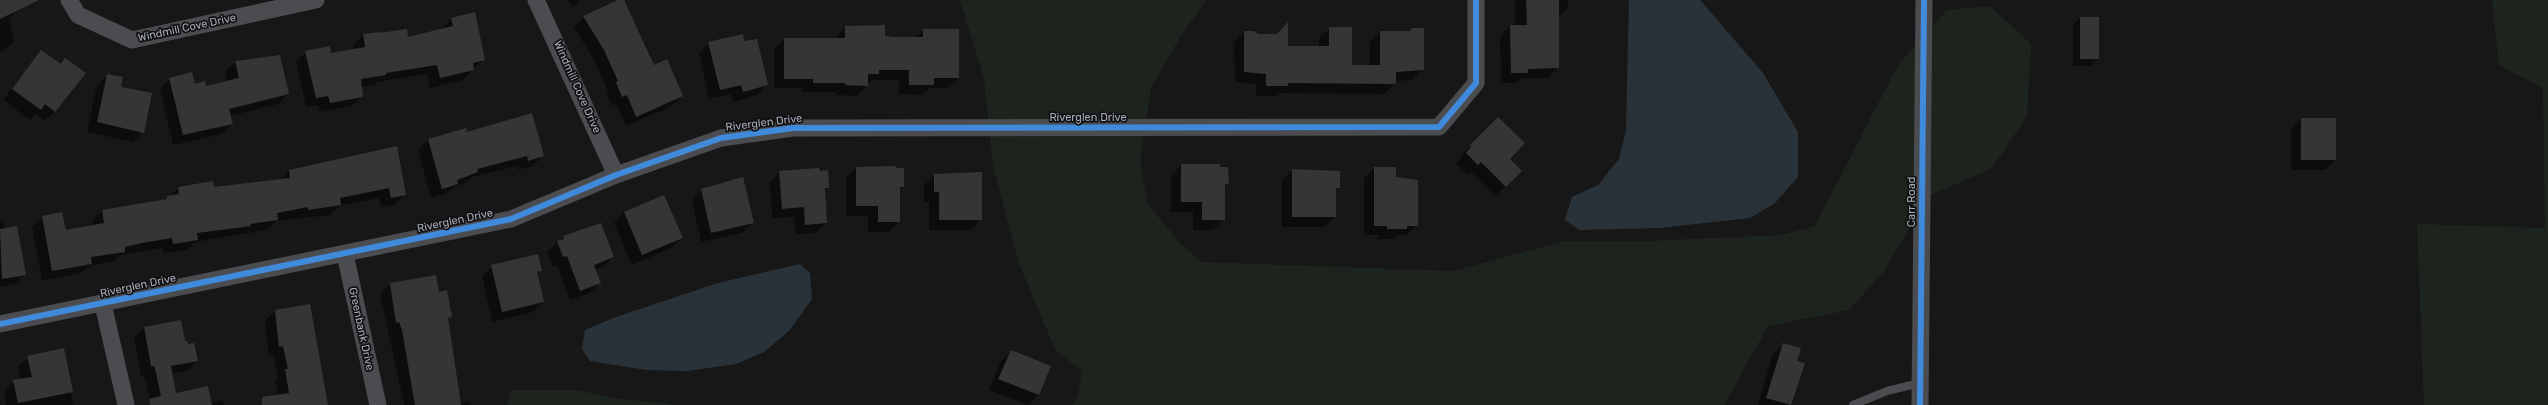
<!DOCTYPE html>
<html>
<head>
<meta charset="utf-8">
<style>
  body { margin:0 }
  canvas { display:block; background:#171717 }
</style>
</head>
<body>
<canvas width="2548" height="405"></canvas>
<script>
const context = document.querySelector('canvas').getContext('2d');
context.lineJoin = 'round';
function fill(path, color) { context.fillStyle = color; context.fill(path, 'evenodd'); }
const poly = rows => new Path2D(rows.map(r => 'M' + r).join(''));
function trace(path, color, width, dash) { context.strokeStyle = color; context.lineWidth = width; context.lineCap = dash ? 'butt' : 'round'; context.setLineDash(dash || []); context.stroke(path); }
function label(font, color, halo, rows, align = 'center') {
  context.font = font + ' Rubik,sans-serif'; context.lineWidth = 3.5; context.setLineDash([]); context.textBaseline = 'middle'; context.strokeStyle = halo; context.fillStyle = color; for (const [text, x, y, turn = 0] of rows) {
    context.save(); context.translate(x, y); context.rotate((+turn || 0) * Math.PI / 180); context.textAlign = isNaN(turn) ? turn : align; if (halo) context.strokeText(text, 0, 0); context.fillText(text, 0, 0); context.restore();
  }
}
const green = poly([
  [960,0,1206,0,1179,39,1151,88,1140,161,1147,203,1179,242,1201,262,1453,271,1565,241,1648,241,1782,235,1815,226,1898,65,1947,10,1990,6,2031,44,2027,116,1992,168,1929,196,1884,271,1849,310,1768,326,1724,405,1072,405,1078,397,1082,370,1056,351,1019,264,993,166,984,79],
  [2492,0,2548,0,2548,405,2424,405,2417,224,2545,228,2543,88,2499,65],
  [512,390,575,390,622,399,677,405,508,405]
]);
const water = poly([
  [1629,0,1700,0,1763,73,1798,132,1798,177,1775,203,1750,218,1659,228,1579,230,1565,220,1572,197,1598,185,1619,159,1626,130],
  [800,264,810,273,812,299,789,331,764,352,736,364,687,371,647,370,590,361,582,349,585,330,613,318,718,283]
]);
const shadow = poly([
  [0,0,14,0,18,9,9,19,14,42,0,53],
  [566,0,580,0,573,7],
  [620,0,623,0,653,66,682,96,672,106,626,126,616,104,612,106,606,93,608,91,594,60,574,27,584,17],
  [1515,0,1568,0,1568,8,1558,17,1558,68,1548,78,1521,78,1516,83,1501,83,1500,36,1510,26,1515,26],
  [451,18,484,59,463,80,430,88,427,74,377,82,375,85,361,87,362,96,352,106,320,112,318,105,306,107,296,62,306,52,330,54,354,50,353,45,363,35,407,38,441,30],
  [2080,18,2098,59,2091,66,2073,66,2073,25],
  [845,27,884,37,916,38,924,30,958,78,947,88,930,88,922,95,899,94,899,80,872,80,857,96,835,95,835,92,803,92,803,88,774,88,774,49,784,39,835,39],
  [1330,28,1351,66,1370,66,1370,42,1380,32,1423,69,1412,80,1396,81,1385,94,1280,93,1277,96,1256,96,1256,84,1235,82,1234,42,1244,32,1287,47,1319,47,1319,38],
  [709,43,744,43,767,85,757,95,733,102,731,94,709,99,699,53],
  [41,51,55,111,45,121,35,114,30,120,3,100],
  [235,62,288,94,278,104,230,116,232,124,222,134,173,145,160,89,170,79,205,87,227,82,225,72],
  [108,75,120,87,143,132,133,142,87,132,97,85],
  [1498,118,1508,159,1521,171,1495,196,1471,172,1468,175,1456,163,1462,158,1460,156],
  [2301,119,2335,160,2325,170,2291,170,2291,129],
  [465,129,466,133,543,156,532,166,518,170,517,166,472,177,467,182,454,187,446,194,431,198,418,150,428,140],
  [396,147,405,194,395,205,381,207,379,198,340,206,330,215,276,221,267,230,195,242,187,250,164,253,162,248,131,253,120,255,114,261,89,266,81,273,42,281,32,227,42,217,65,231,93,226,92,221,102,211,164,200,179,188,213,188,280,180,289,171],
  [1181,165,1219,165,1228,183,1224,187,1224,219,1213,230,1193,230,1193,212,1171,212,1171,176],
  [856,168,903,187,899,191,899,222,889,232,868,232,868,216,846,216,846,178],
  [1374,168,1395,178,1417,225,1407,235,1399,235,1395,239,1378,239,1378,235,1364,235,1364,178],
  [1292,170,1339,188,1335,192,1335,217,1324,227,1282,227,1282,180],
  [780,172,828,187,824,191,826,223,816,233,795,234,794,217,772,218,770,182],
  [935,175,981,219,971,230,929,230,929,202,924,202,924,185],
  [702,189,753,223,742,233,701,242,692,200],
  [664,196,682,238,671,248,632,265,614,223,624,212],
  [3,222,25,274,15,284,0,287,0,223],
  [564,237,613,257,603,267,595,270,600,283,590,293,570,300,557,265,553,267,547,252],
  [492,266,541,270,537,274,543,302,533,312,492,322,482,276],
  [435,276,438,293,451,317,447,320,459,402,469,401,469,405,404,405,380,294,390,284],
  [309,305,327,405,264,405,278,396,275,380,278,378,273,355,269,356,265,321,275,311],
  [144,327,184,342,197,361,187,371,171,374,175,394,211,403,222,400,224,405,151,405,146,384,143,375,141,376,134,338],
  [1784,344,1796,361,1803,364,1790,405,1758,405,1773,354],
  [64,349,73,405,6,405,4,392,14,381,20,380,18,367,28,357],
  [1011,351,1038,395,1028,405,989,390,1001,361]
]);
const building = poly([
  [0,0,39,0,0,19],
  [618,0,624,0,654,65,667,59,683,96,636,117,627,95,622,97,616,82,618,81,604,50,583,16],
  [1526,0,1559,0,1559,68,1528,69,1528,73,1511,73,1510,25,1527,25],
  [475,12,485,60,473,63,474,70,440,78,437,65,386,73,386,75,361,79,363,97,330,103,328,96,316,98,305,51,330,46,331,53,365,47,363,34,379,32,379,33,407,29,408,37,453,26,451,18],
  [2080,17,2099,17,2099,59,2080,59],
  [1288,22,1288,46,1329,46,1329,27,1352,27,1352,65,1380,65,1380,31,1410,31,1412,28,1424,28,1424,70,1396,72,1396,84,1288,83,1288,86,1266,86,1266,74,1244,72,1244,31,1254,31,1258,34,1277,34],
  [885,25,885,36,896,37,923,37,923,29,959,29,959,78,934,78,934,85,909,85,909,70,879,70,879,74,868,74,868,86,845,85,845,83,813,83,813,79,784,79,784,38,845,38,845,26],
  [743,34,744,41,757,39,768,85,743,92,741,85,720,90,708,42],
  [41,50,61,64,65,58,86,73,55,112,45,104,41,110,12,89],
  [280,55,289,94,229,109,233,124,183,135,169,78,192,72,195,84,205,81,206,86,239,78,235,61],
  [107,74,123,77,121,87,152,93,144,133,97,122],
  [532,113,544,156,528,161,527,156,477,169,478,172,457,180,458,184,442,189,428,139,466,128,467,132],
  [1498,117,1525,143,1510,159,1522,171,1506,187,1481,162,1478,165,1466,153,1471,147,1470,145],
  [2301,118,2336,118,2336,160,2301,160],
  [397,146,406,195,391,198,389,188,340,198,341,205,308,210,308,207,277,213,278,220,250,224,251,226,197,233,198,240,173,244,172,238,142,243,125,247,125,252,91,257,92,264,52,271,42,216,62,212,66,230,104,223,102,210,167,199,167,196,179,194,178,187,213,181,214,187,290,178,289,170],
  [1181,164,1220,164,1220,167,1228,167,1229,184,1225,184,1225,220,1202,220,1202,202,1181,202],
  [896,166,896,168,904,168,904,187,900,187,900,222,878,222,878,206,856,206,856,167],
  [1374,167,1396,167,1396,177,1418,180,1418,226,1407,226,1407,229,1387,229,1387,226,1374,226],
  [819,168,820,171,828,170,829,188,825,188,827,223,805,225,804,207,782,209,779,171],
  [1292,169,1340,171,1340,188,1336,188,1336,217,1292,217],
  [982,172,982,220,939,220,939,192,934,192,934,174],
  [743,177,754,223,711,233,701,189],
  [664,195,683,238,642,255,624,212],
  [601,223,614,257,594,265,601,283,580,291,567,256,563,257,557,241,564,239,563,236],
  [17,226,26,275,2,279,0,229],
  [538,254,542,271,537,272,544,302,502,312,491,265],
  [436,275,439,292,447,290,452,317,448,318,461,405,415,405,402,330,399,322,396,323,390,283],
  [310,304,328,405,262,405,262,397,289,393,285,369,288,369,283,346,279,347,275,310],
  [181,320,185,341,187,341,188,344,194,343,198,361,171,366,176,393,208,386,212,405,150,405,149,399,161,396,156,373,154,366,151,366,144,327],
  [1783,343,1801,348,1797,361,1805,363,1791,405,1766,398],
  [64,348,73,392,18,403,13,380,32,377,27,356],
  [1011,350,1051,366,1039,395,998,379]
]);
const service = poly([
  [1853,405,1887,391,1920,383]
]);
const minor = poly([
  [69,0,78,15,132,40,316,0],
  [536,0,616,175],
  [345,254,378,405],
  [103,304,126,405],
  [0,324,511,219,616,175,721,138,793,128,1439,127,1476,83,1476,0],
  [1920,405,1924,0]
]);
const cycleway = poly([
  [0,324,511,219,616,175,721,138,793,128,1439,127,1476,83,1476,0],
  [1920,405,1924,0]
]);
const streetNames = [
  ["Windmill Cove Drive",187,28,-12],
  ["Windmill Cove Drive",577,87,66],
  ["Riverglen Drive",1088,118],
  ["Riverglen Drive",764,123,-7],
  ["Carr Road",1912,202,-90],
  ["Riverglen Drive",455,221,-12],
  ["Riverglen Drive",138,286,-12],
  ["Greenbank Drive",361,329,78]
];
fill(green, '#1d241e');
fill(water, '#2a3239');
fill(shadow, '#0007');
fill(building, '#353536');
trace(service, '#4b4c50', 8);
trace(minor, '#4b4c50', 17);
trace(cycleway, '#408adc', 6);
label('11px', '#a8adb8', '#111113', streetNames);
</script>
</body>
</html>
